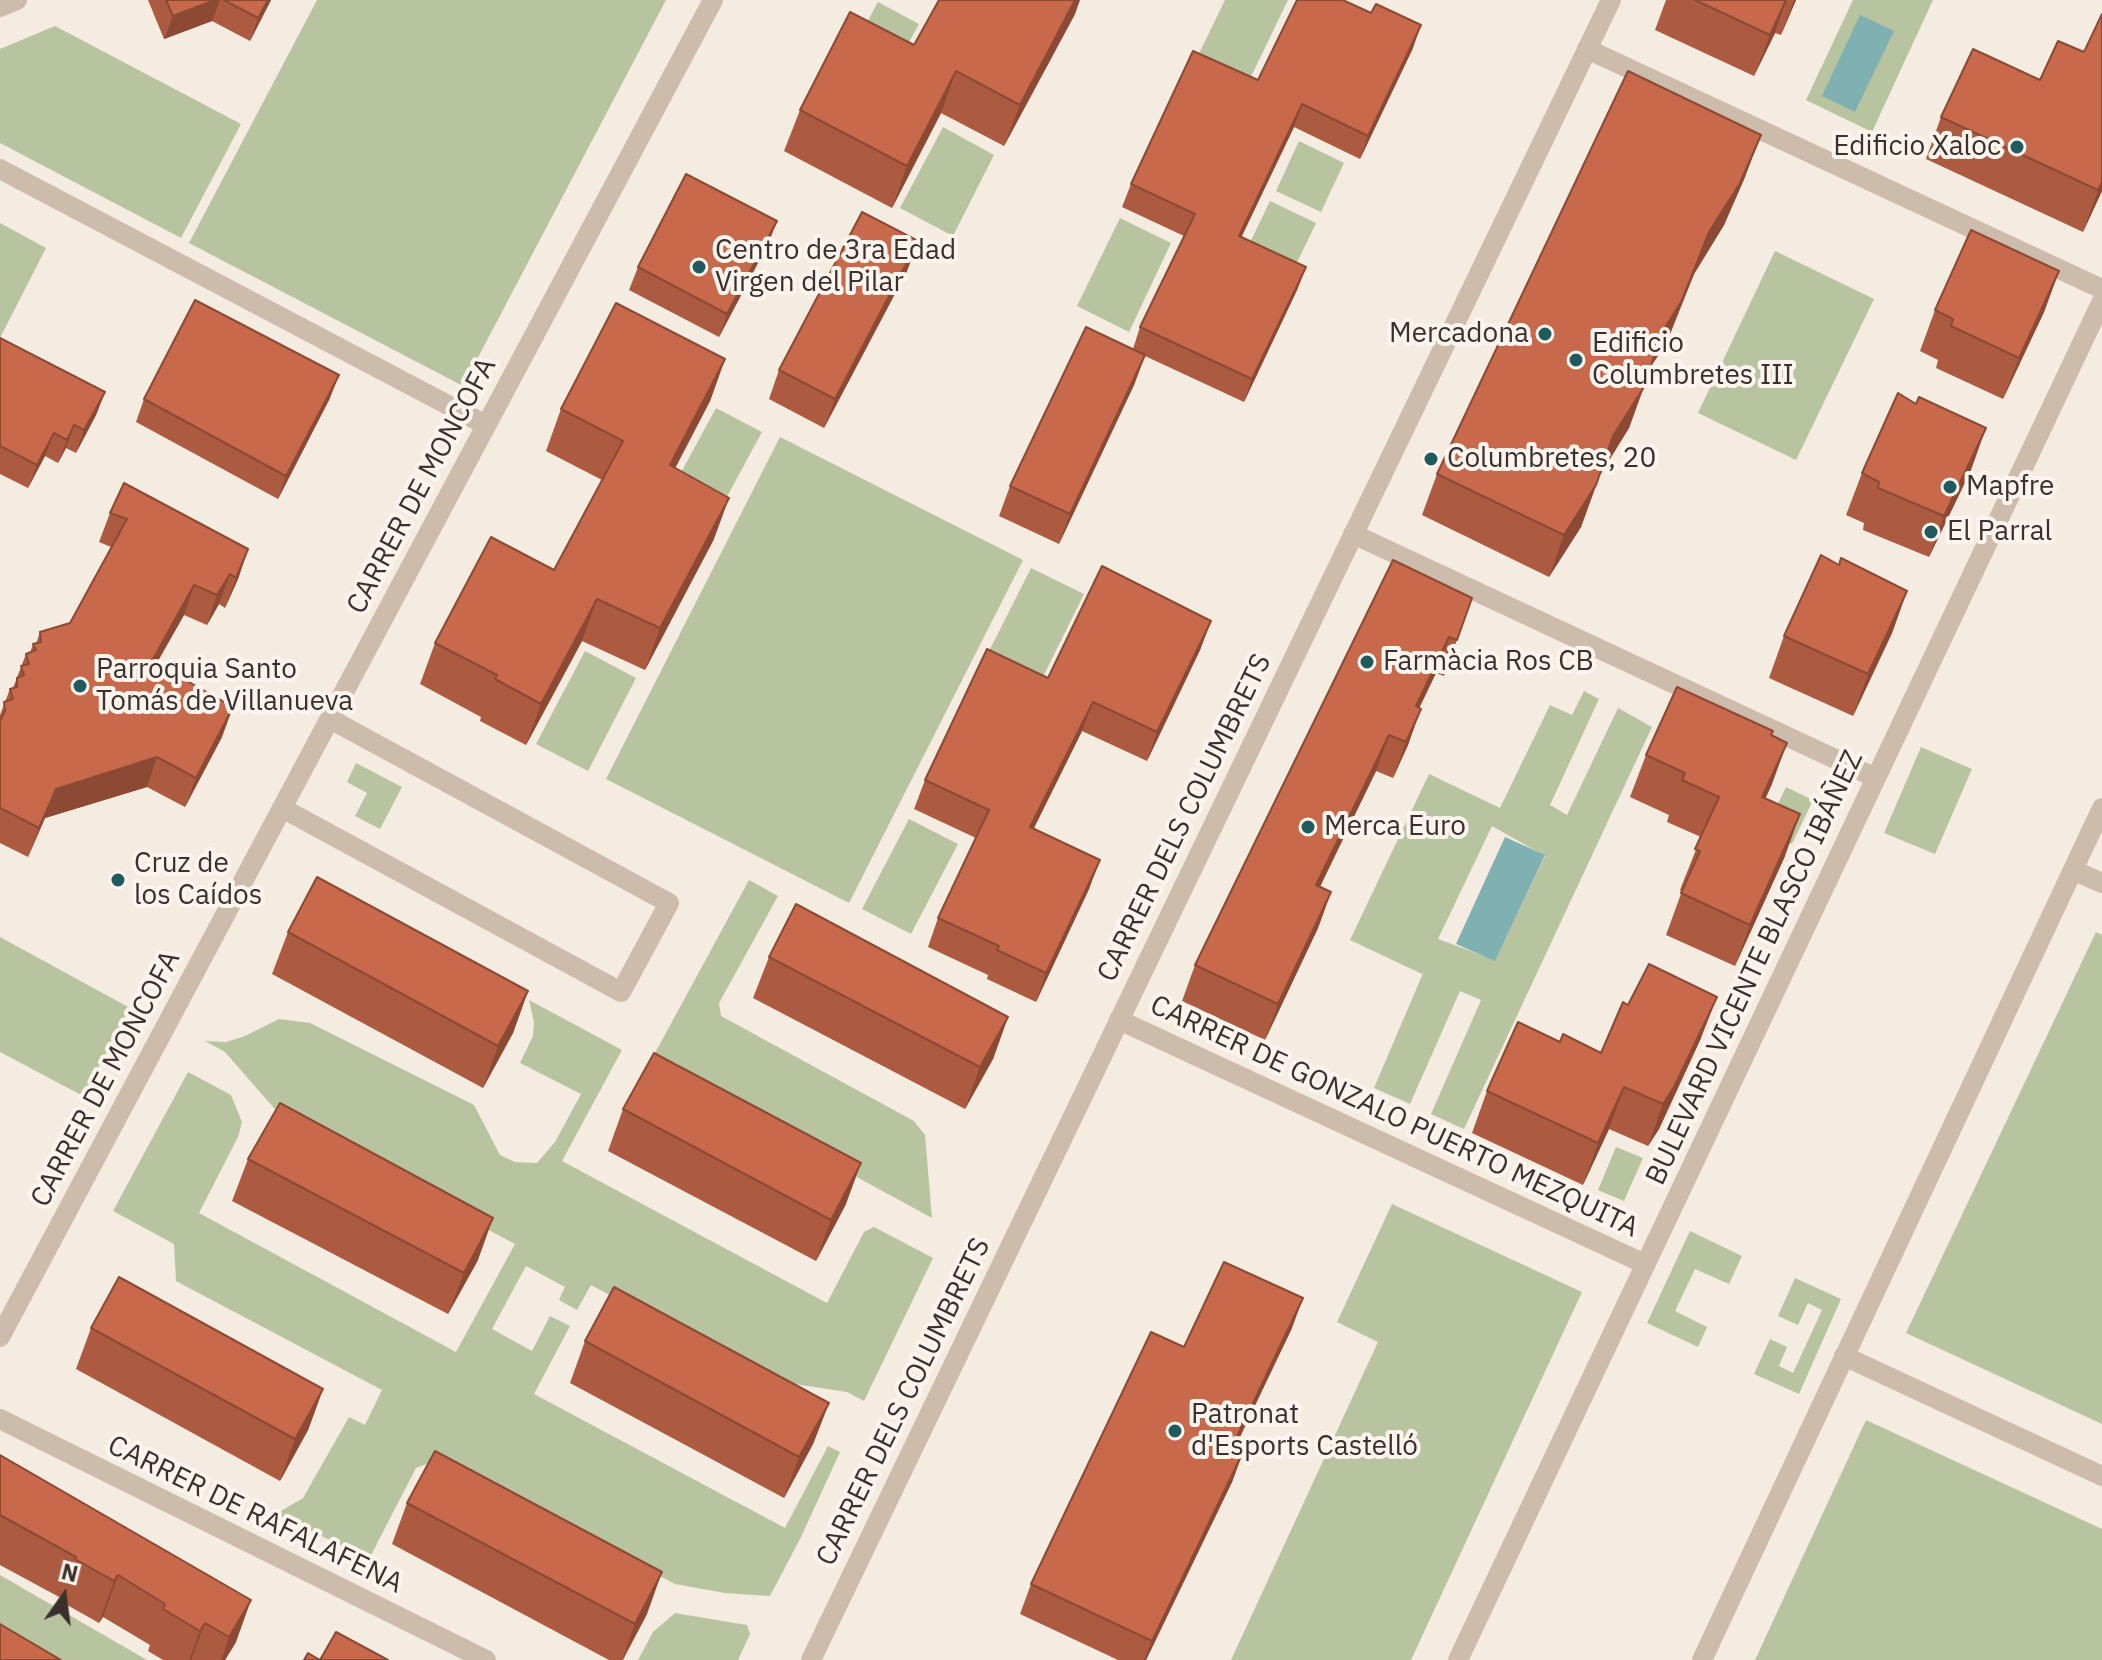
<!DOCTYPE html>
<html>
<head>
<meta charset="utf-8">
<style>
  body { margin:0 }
  #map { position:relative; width:2102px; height:1660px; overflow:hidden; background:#f4ebe1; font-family:"IBM Plex Sans",sans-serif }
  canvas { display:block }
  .north { position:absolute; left:24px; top:1556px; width:80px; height:80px; -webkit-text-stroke:6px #fbf5ee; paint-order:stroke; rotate:14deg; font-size:22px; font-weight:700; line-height:32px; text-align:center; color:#3b302b }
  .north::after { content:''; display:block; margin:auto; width:28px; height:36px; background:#3b302b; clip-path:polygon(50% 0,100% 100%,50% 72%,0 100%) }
</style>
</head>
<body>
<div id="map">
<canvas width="2102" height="1660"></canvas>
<div class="north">N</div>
</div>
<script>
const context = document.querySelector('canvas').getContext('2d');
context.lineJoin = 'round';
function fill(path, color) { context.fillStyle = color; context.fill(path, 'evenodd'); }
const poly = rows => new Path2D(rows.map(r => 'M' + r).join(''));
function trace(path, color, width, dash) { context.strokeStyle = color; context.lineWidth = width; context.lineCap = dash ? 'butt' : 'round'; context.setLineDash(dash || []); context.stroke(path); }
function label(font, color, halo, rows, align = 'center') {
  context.font = font + ' "IBM Plex Sans",sans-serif'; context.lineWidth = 8; context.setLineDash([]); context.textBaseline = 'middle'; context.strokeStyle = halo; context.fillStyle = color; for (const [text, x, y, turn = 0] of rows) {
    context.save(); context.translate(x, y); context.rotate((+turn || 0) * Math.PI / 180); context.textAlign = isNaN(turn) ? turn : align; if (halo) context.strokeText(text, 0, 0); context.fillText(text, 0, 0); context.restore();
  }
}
const green = poly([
  [317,0,666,0,463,386,189,243],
  [1225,0,1288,0,1244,91,1193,66],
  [1853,0,1933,0,1872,132,1806,100],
  [878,2,919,24,895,68,854,46],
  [55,26,241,124,181,238,0,143,0,49],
  [943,127,994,155,953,236,900,208],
  [1299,141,1344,163,1321,212,1276,191],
  [1270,201,1316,223,1291,275,1245,253],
  [1120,218,1171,243,1129,332,1077,306],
  [0,223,46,248,0,338],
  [1775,251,1874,299,1796,460,1698,413],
  [716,408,762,432,710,528,664,504],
  [780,437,1023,560,849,903,606,779],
  [1031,568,1084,594,1034,695,980,669],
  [585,651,636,678,588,771,536,744],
  [1584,691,1599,699,1550,805,1567,815,1618,708,1652,727,1464,1129,1431,1114,1481,1000,1460,991,1410,1104,1374,1088,1424,971,1422,974,1350,940,1429,774,1500,808,1550,705,1572,715],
  [1492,826,1545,856,1495,960,1438,939],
  [1921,747,1972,769,1935,854,1884,833],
  [356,763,402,787,380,829,355,816,367,793,347,782],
  [1786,787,1813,800,1792,844,1765,831],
  [909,819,958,844,911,934,862,909],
  [749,880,778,896,719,1003,721,1016,914,1121,925,1135,932,1218,649,1064],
  [2096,932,2102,935,2102,1424,1906,1333],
  [0,937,130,1008,83,1096,0,1052],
  [529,1000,622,1050,562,1161,827,1303,864,1232,874,1227,933,1258,864,1401,847,1392,768,1380,591,1285,577,1310,559,1300,565,1287,526,1266,492,1329,532,1351,550,1316,570,1326,534,1394,785,1528,828,1446,840,1452,801,1537,770,1596,725,1593,675,1584,437,1460,416,1468,369,1559,276,1514,303,1498,349,1417,365,1425,382,1390,176,1281,174,1244,113,1211,188,1072,231,1095,242,1122,238,1137,199,1213,456,1352,515,1244,287,1123,225,1052,205,1041,226,1042,245,1036,279,1019,310,1023,474,1105,500,1155,515,1162,537,1163,555,1142,581,1094,520,1063,533,1036,534,1022],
  [1616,1147,1643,1158,1624,1201,1598,1190],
  [1392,1204,1582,1292,1411,1660,1231,1660,1378,1342,1337,1322],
  [1690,1231,1742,1256,1729,1284,1695,1269,1675,1311,1707,1327,1698,1347,1647,1323],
  [1795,1278,1841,1299,1799,1394,1754,1374,1770,1339,1787,1347,1779,1366,1793,1373,1822,1310,1808,1303,1798,1325,1778,1316],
  [1866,1420,2102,1529,2102,1660,1755,1660],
  [0,1575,147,1660,22,1660,0,1648],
  [675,1613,747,1625,750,1634,738,1660,638,1660,653,1632]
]);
const water = poly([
  [1860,15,1894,31,1855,112,1822,96],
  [1505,837,1545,855,1495,961,1456,944]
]);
const minor = poly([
  [0,7,17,0],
  [1587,49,2102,289],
  [0,169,486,425],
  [1353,534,1876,778],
  [282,808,621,992,669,903,330,719],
  [2073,870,2102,883],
  [1119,1020,1645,1264],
  [0,1337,713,0],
  [1844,1356,2102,1476],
  [1458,1660,2102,301],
  [1702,1660,2102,808]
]);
const tertiary = poly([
  [0,1419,486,1660],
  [811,1660,1611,0]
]);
const wall = poly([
  [148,0,271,0,250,41,212,21,164,39],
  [1666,0,1796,0,1781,35,1775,33,1754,76,1655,30],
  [1075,14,1004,146,941,113,892,208,784,151,800,110],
  [2102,14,2102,191,2083,232,1926,159,1941,117,2040,80,2084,52],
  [1413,48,1360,159,1294,127,1241,237,1306,267,1297,290,1244,402,1145,356,1134,385,1059,544,999,516,1010,486,1133,349,1140,327,1184,236,1122,207,1131,184,1258,80],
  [1745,177,1724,225,1694,274,1666,344,1649,369,1629,428,1600,475,1581,527,1549,577,1422,515,1437,474],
  [777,221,768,244,719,337,629,290,638,267],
  [918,241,907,271,824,428,769,399,779,370],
  [2059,271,2044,312,2003,399,1936,368,1938,360,1920,351,1935,310],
  [0,338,105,392,96,415,76,453,66,448,58,463,45,456,28,488,0,474],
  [725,359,710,401,675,468,714,539,645,670,582,641,526,745,480,721,481,717,420,684,435,643,554,570,602,480,546,451,561,409],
  [330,398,278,499,136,422,144,399],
  [1971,470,1929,557,1863,530,1864,523,1846,515,1862,473],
  [110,513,248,549,238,579,225,608,219,604,207,625,184,615,156,664,222,737,185,807,147,787,45,818,28,857,0,843,0,715,10,689,13,688,26,654,30,653,33,644,36,644,40,632,70,623,111,547,99,542],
  [1839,565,1907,591,1892,633,1853,716,1769,678,1784,636],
  [1472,598,1444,676,1436,673,1419,708,1408,745,1393,778,1376,771,1320,887,1331,892,1318,928,1265,1040,1182,1001,1195,965],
  [1211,621,1200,650,1147,761,1082,731,1034,828,1089,889,1036,1002,987,979,988,975,928,947,938,918,976,838,914,809,925,780,1048,678],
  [1771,736,1772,784,1765,798,1785,856,1735,966,1666,935,1682,891,1680,890,1701,837,1667,822,1669,815,1630,797,1646,755],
  [288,932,528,991,513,1033,483,1088,272,974],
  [769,957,1008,1017,993,1059,965,1109,753,998],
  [1628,1005,1701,1038,1659,1129,1648,1146,1609,1129,1583,1185,1472,1133,1487,1091,1560,1042,1601,1053],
  [623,1109,846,1204,816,1261,608,1151],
  [248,1159,478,1260,448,1314,232,1201],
  [91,1328,323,1389,308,1430,280,1481,76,1369],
  [1292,1328,1234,1448,1243,1452,1232,1482,1146,1660,1118,1660,1020,1614,1031,1584,1184,1347],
  [585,1341,829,1403,813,1444,784,1498,570,1383],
  [0,1455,236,1642,225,1660,163,1660,148,1651,150,1645,103,1617,99,1623,60,1601,61,1598,0,1565],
  [407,1503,647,1614,623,1660,609,1660,392,1544]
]);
const shadedWall = poly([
  [215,0,220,0,212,21,164,39,173,16],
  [268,0,271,0,250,41,258,18],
  [1075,0,1080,0,1075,14,1004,146,1020,105],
  [1786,0,1775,33,1754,76,1770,35],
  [1794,0,1796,0,1781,35],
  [1421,25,1413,48,1360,159,1368,136],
  [956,71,941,113,892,208,907,166],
  [1302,104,1294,127,1231,259,1239,236],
  [1761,135,1745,177,1724,225,1694,274,1666,344,1645,375,1661,334,1709,232],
  [2102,182,2102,191,2083,232,2098,190],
  [777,221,768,244,719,337,727,314],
  [918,241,907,271,824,428,835,399],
  [1306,267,1297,290,1244,402,1252,379],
  [2059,271,2044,312,2003,399,2019,358],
  [1145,355,1134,385,1059,544,1070,514],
  [725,359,710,401,655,507,670,465],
  [339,375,330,398,278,499,286,476],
  [1644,387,1629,428,1598,478,1613,436],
  [105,392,96,415,76,453,84,430],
  [74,425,66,448,58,463,67,440],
  [1986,428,1971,470,1929,557,1944,516],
  [54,433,45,456,28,488,37,465],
  [1596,485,1581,527,1549,577,1564,535],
  [729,498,714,539,645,670,660,628],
  [248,549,238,579,225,608,236,578],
  [230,574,219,604,207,625,217,595],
  [194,585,184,615,141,691,152,661],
  [1907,591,1892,633,1853,716,1868,674],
  [597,599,582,641,526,745,541,704],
  [1211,621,1200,650,1147,761,1157,732],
  [1449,637,1436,673,1403,742,1416,706],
  [1093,702,1082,731,1020,856,1030,827],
  [233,707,222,737,185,807,196,778],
  [1421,709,1408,745,1393,778,1406,742],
  [1389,735,1376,771,1303,921,1316,885],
  [1787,743,1772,784,1747,839,1762,797],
  [157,757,147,787,45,818,28,857,39,828,56,789],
  [1800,814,1785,856,1735,966,1750,925],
  [1100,860,1089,889,1036,1002,1046,973],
  [1331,892,1318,928,1265,1040,1278,1004],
  [528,991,513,1033,483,1088,498,1046],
  [1717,997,1701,1038,1659,1129,1648,1146,1663,1104],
  [1008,1017,993,1059,965,1109,980,1067],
  [1624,1087,1609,1129,1583,1185,1598,1143],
  [861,1163,846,1204,816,1261,831,1220],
  [493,1218,478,1260,448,1314,464,1273],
  [1303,1298,1292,1328,1221,1477,1232,1447],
  [323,1389,308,1430,280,1481,295,1439],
  [829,1403,813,1444,784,1498,799,1457],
  [1243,1452,1232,1482,1146,1660,1144,1660,1152,1641],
  [662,1572,647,1614,622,1660,635,1624],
  [118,1575,103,1617,99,1623,114,1581],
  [251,1600,236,1642,225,1660,221,1660,229,1637],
  [205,1623,191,1660,189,1660,200,1631]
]);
const building = poly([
  [166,0,215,0,173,16,166,0],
  [224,0,268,0,258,18,224,0],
  [939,0,1075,0,1020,105,956,71,907,166,800,110,850,12,914,45,939,0],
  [1297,0,1343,0,1371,13,1376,4,1421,25,1368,136,1302,104,1239,236,1306,267,1252,379,1140,327,1195,214,1131,184,1193,51,1258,80,1297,0],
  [1695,0,1786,0,1770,35,1695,0],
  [2102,14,2102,182,2098,190,1941,117,1973,49,2040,80,2058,41,2084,52,2102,14],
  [1628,71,1761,135,1740,183,1709,232,1681,302,1661,334,1644,387,1613,436,1596,485,1564,535,1437,474,1628,71],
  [686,174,777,221,727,314,638,267,686,174],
  [862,212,918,241,835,399,779,370,862,212],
  [1971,230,2059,271,2019,358,1951,326,1953,319,1935,310,1971,230],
  [195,300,339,375,286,476,144,399,195,300],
  [616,303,725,359,670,465,729,498,660,628,597,599,541,704,495,679,497,675,435,643,491,537,554,570,623,441,561,409,616,303],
  [1086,327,1145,355,1070,514,1010,486,1086,327],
  [0,338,105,392,84,430,74,425,67,440,54,433,37,465,0,446,0,338],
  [1898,393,1916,404,1919,397,1986,428,1944,516,1878,488,1879,482,1862,473,1898,393],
  [124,483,248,549,236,578,230,574,217,595,194,585,152,661,233,707,196,778,157,757,56,789,39,828,0,808,0,721,5,711,4,702,13,699,10,689,17,687,17,678,24,675,21,666,29,664,26,654,36,650,33,644,41,642,40,632,70,623,127,519,110,513,124,483],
  [1821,555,1839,565,1841,558,1907,591,1868,674,1784,636,1821,555],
  [1393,560,1472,598,1457,640,1449,637,1416,706,1421,709,1406,742,1389,735,1316,885,1331,892,1278,1004,1195,965,1393,560],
  [1102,566,1211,621,1157,732,1093,702,1030,827,1100,860,1046,973,997,950,999,946,938,918,989,810,925,780,987,649,1048,678,1102,566],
  [1677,687,1773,731,1771,735,1787,743,1762,797,1800,814,1750,925,1681,893,1700,851,1695,849,1719,797,1682,780,1685,773,1646,755,1677,687],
  [317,877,528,991,498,1046,288,932,317,877],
  [796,904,1008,1017,980,1067,769,957,796,904],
  [1649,964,1717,997,1674,1087,1663,1104,1624,1087,1598,1143,1487,1091,1518,1022,1560,1042,1563,1034,1601,1053,1623,1002,1628,1005,1649,964],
  [654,1053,861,1163,831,1220,623,1109,654,1053],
  [280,1103,493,1218,464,1273,248,1159,280,1103],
  [1224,1262,1303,1298,1232,1447,1243,1452,1152,1641,1031,1584,1151,1332,1184,1347,1224,1262],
  [119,1277,323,1389,295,1439,91,1328,119,1277],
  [614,1287,829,1403,799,1457,585,1341,614,1287],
  [435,1451,662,1572,635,1624,407,1503,435,1451],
  [0,1455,251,1600,229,1637,205,1623,200,1631,163,1609,165,1604,118,1575,114,1581,75,1559,76,1557,0,1515,0,1455],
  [0,1624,61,1660,0,1660,0,1624],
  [336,1632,388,1660,304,1660,308,1653,320,1660,336,1632]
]);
const markers = [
  [2017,147,8,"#1f5a5e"],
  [699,267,8,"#1f5a5e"],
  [1545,334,8,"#1f5a5e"],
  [1576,360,8,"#1f5a5e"],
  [1431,459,8,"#1f5a5e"],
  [1950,487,8,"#1f5a5e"],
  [1931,532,8,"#1f5a5e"],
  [1367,662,8,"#1f5a5e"],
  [80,686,8,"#1f5a5e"],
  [1308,827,8,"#1f5a5e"],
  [118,880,8,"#1f5a5e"],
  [1175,1431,8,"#1f5a5e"]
];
const poiNames = [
  ["Edificio Xaloc",2001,147,"right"],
  ["Centro de 3ra Edad",715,251],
  ["Virgen del Pilar",715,283],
  ["Mercadona",1529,334,"right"],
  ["Edificio",1592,344],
  ["Columbretes III",1592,376],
  ["Columbretes, 20",1447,459],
  ["Mapfre",1966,487],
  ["El Parral",1947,532],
  ["Farmàcia Ros CB",1383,662],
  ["Parroquia Santo",96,670],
  ["Tomás de Villanueva",96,702],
  ["Merca Euro",1324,827],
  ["Cruz de",134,864],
  ["los Caídos",134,896],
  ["Patronat",1191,1415],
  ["d'Esports Castelló",1191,1447]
];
const streetNames = [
  ["CARRER DE MONCOFA",422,486,-62],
  ["CARRER DELS COLUMBRETS",1185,818,-64],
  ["BULEVARD VICENTE BLASCO IBÁÑEZ",1755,968,-65],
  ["CARRER DE MONCOFA",106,1079,-62],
  ["CARRER DE GONZALO PUERTO MEZQUITA",1394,1117,25],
  ["CARRER DELS COLUMBRETS",904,1402,-64],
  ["CARRER DE RAFALAFENA",255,1515,26]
];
fill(green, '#b8c4a0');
fill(water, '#7fb0b2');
trace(minor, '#cdbbac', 20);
trace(tertiary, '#cdbbac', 20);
fill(wall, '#ac5a40');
fill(shadedWall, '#8c4a34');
fill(building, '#c8694b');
trace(building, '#8c4a34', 2);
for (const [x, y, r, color] of markers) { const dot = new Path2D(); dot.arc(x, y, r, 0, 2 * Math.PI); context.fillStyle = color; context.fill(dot); trace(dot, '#fbf5ee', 3); }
label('28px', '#3b302b', '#fbf5ee', poiNames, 'left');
label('28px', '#3b302b', '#fbf5ee', streetNames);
</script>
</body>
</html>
